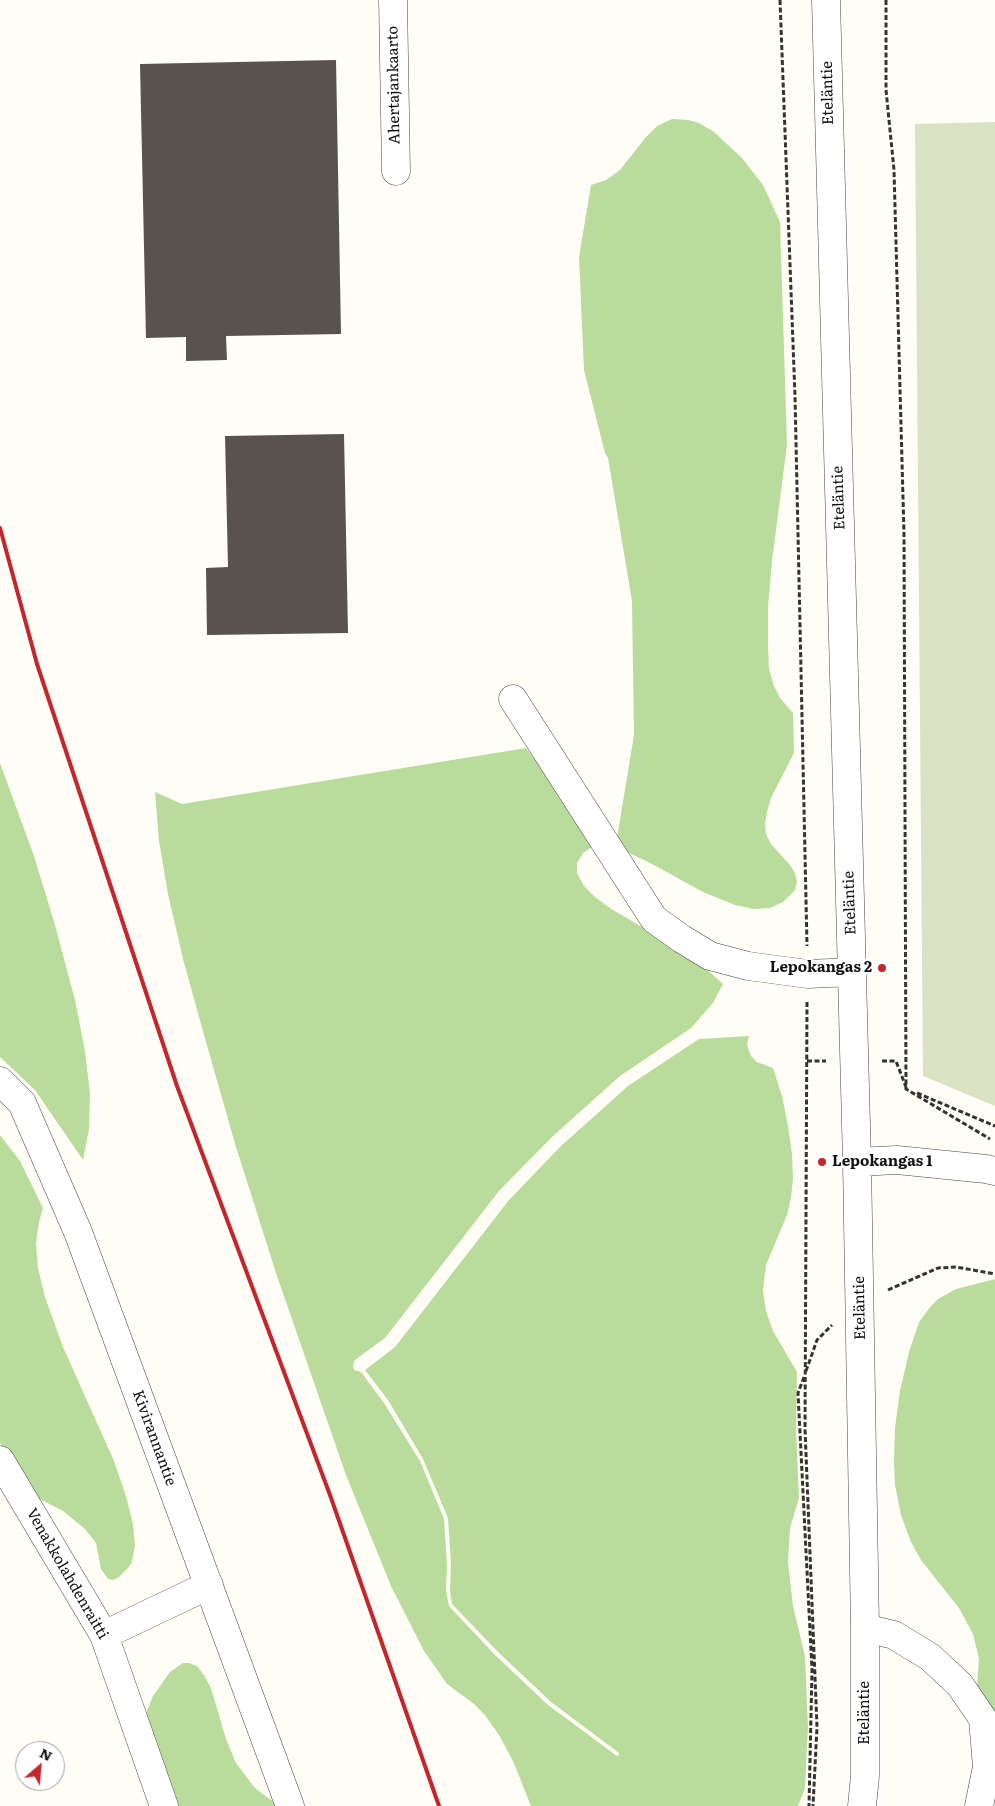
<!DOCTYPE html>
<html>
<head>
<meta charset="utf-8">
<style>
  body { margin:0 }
  #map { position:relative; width:995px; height:1806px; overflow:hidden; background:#fffdf5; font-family:Literata,serif }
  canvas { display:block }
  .north { position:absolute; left:15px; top:1741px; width:50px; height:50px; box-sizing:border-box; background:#fff; border:1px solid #a0a0a0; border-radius:50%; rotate:27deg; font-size:14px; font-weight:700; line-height:20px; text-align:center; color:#111 }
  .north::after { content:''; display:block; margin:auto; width:18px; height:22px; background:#c4262e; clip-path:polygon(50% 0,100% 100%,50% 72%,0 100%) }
</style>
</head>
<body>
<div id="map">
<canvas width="995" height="1806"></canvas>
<div class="north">N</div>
</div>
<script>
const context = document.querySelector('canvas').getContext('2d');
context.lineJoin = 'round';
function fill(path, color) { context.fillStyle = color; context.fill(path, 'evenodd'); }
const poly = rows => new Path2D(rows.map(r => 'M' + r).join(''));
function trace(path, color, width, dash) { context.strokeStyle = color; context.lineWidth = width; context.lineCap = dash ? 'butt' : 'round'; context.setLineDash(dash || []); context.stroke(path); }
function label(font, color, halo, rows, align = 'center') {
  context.font = font + ' Literata,serif'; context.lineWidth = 5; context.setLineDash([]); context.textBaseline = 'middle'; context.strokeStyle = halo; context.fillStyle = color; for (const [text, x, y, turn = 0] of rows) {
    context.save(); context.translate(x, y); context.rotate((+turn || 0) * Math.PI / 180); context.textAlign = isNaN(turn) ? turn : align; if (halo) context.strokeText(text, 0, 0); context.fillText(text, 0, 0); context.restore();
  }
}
const forest = poly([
  [672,119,688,120,699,123,714,132,742,158,763,185,780,222,787,445,772,561,768,608,768,645,769,669,774,686,780,698,793,713,794,753,771,798,767,812,765,824,766,834,771,844,790,865,795,873,797,882,795,890,783,902,770,908,754,909,735,905,703,892,652,864,625,851,617,838,634,735,632,601,608,458,605,453,584,370,579,257,591,185,606,180,620,170,646,137,657,126],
  [526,748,560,792,592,847,583,853,577,863,577,873,584,886,596,898,613,910,692,956,723,984,713,1003,691,1028,620,1076,552,1137,499,1191,385,1338,355,1360,353,1365,354,1370,361,1372,384,1403,420,1461,444,1519,447,1566,446,1591,449,1606,495,1655,548,1705,617,1756,619,1755,619,1753,551,1702,498,1652,452,1604,450,1591,451,1565,448,1518,423,1459,388,1400,365,1370,395,1347,509,1200,561,1146,628,1086,699,1039,749,1036,747,1045,751,1056,757,1062,773,1068,782,1096,788,1126,792,1154,793,1179,791,1198,787,1215,766,1265,763,1291,766,1311,773,1331,797,1372,796,1429,799,1498,790,1528,788,1562,793,1606,805,1656,808,1727,805,1788,798,1806,531,1806,513,1761,499,1735,485,1715,474,1704,447,1684,424,1651,391,1586,346,1475,277,1276,236,1147,204,1035,183,959,168,894,159,841,155,792,182,804],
  [0,763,34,856,55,925,75,1000,85,1051,90,1094,89,1129,83,1160,35,1090,0,1057],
  [0,1135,20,1161,43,1208,39,1222,36,1243,38,1268,45,1297,63,1347,114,1461,126,1496,133,1524,135,1546,132,1562,128,1568,119,1577,113,1580,108,1579,101,1569,96,1543,85,1529,63,1511,30,1494,0,1443],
  [995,1279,995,1721,977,1686,979,1659,973,1634,959,1608,921,1560,911,1542,901,1515,895,1485,894,1462,895,1428,900,1391,909,1352,919,1322,931,1306,938,1299,956,1289],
  [183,1663,189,1663,197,1666,204,1675,211,1688,226,1739,236,1763,255,1788,275,1803,276,1806,173,1806,143,1721,153,1696,170,1672]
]);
const cemetery = poly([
  [995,122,995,1106,923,1076,915,124]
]);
const building = poly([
  [336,60,341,334,226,336,227,360,186,361,186,337,146,338,140,64],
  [344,434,348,633,207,635,206,568,228,567,225,436]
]);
const path = poly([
  [780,0,795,396,807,946],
  [886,0,886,90,894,170,904,534,906,1089,990,1139],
  [807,1002,805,1429,817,1727,813,1806],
  [807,1061,826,1061],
  [882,1061,896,1061,906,1087],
  [917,1093,995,1126],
  [888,1290,938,1268,956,1267,995,1274],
  [806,1371,817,1340,832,1325],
  [804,1377,798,1393,812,1670,809,1806]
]);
const minor = poly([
  [393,0,396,171],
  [826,0,857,1162,865,1628,865,1776,862,1806],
  [513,699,654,919,682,939,710,956,748,966,808,974,853,972],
  [0,1081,22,1103,78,1232,290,1806],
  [857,1162,897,1160,986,1169,995,1171],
  [0,1460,104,1635,164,1806],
  [865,1628,894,1635,930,1657,960,1685,983,1719,987,1767,979,1806],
  [104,1635,209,1585]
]);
const rail = poly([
  [0,528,37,664,177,1086,330,1495,439,1806]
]);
const markers = [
  [882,968,5,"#c4262e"],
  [822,1162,5,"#c4262e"]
];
const streetNames = [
  ["Ahertajankaarto",394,85,-91],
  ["Eteläntie",828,93,-91],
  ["Eteläntie",839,498,-92],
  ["Eteläntie",850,903,-92],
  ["Eteläntie",860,1308,-91],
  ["Kivirannantie",154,1438,70],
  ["Venakkolahdenraitti",67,1574,60],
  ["Eteläntie",865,1713,-90]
];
const poiNames = [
  ["Lepokangas 2",872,968],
  ["Lepokangas 1",832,1162,"left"]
];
fill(forest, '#b9dc9c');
fill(cemetery, '#d9e3c4');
fill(building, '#5a524d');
trace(minor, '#444', 29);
trace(path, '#333', 3, [5, 2.5]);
trace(minor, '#fff', 28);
trace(rail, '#c4262e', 4);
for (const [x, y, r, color] of markers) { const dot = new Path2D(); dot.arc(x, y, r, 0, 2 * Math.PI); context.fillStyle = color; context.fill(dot); trace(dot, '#fff', 2); }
label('15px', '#111', '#fff', streetNames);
label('bold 15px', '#111', '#fff', poiNames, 'right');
</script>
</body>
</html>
